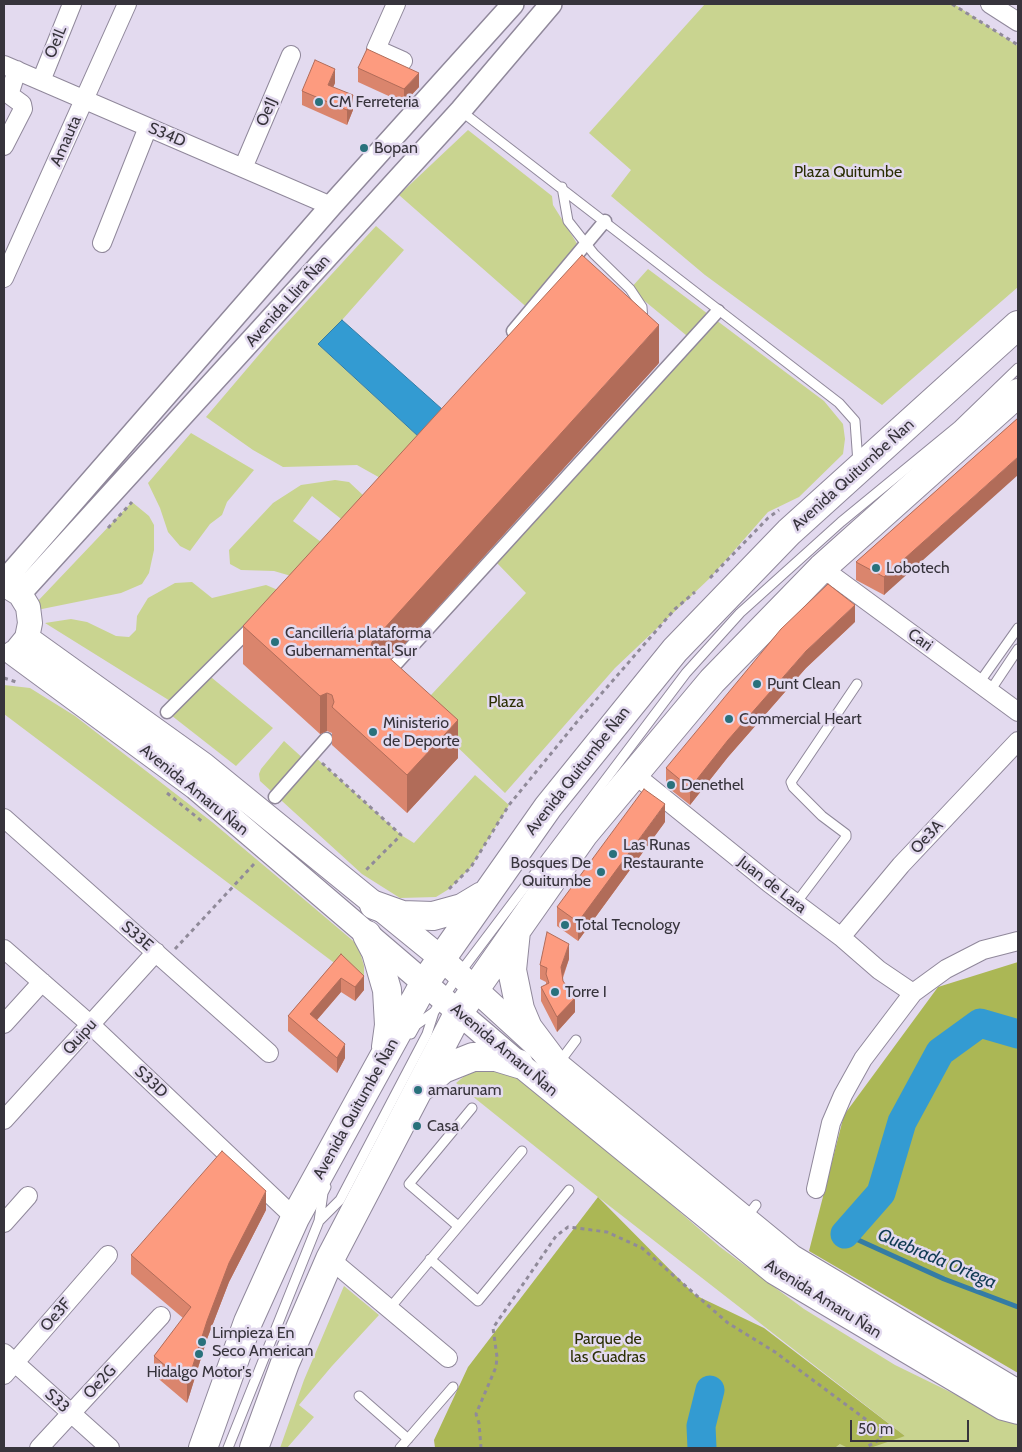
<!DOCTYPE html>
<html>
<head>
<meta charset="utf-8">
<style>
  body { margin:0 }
  #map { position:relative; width:1022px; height:1452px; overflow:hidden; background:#e3daef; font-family:Cabin,sans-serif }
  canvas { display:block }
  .frame { position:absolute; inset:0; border:5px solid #37343c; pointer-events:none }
  .scale { position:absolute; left:850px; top:1420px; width:119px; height:22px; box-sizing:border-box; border:2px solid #37343c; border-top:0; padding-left:6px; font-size:15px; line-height:18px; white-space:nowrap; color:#37343c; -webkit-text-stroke:4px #e3daef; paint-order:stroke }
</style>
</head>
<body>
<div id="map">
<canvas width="1022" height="1452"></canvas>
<div class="frame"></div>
<div class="scale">50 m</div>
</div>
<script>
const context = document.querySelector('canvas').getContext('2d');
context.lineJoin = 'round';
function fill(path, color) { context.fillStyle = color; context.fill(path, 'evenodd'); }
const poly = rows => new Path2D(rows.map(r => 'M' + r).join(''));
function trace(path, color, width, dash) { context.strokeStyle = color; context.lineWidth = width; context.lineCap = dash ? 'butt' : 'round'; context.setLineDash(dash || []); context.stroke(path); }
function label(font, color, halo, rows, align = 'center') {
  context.font = font + ' Cabin,sans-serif'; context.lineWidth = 5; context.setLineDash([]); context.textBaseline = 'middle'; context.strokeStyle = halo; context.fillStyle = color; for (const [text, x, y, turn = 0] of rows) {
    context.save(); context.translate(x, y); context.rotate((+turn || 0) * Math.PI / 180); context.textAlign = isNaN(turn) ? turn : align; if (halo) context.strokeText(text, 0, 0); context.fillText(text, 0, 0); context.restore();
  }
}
const green = poly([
  [705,4,954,4,1018,46,1018,287,882,405,705,275,611,196,631,170,589,133],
  [468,130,552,196,553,205,581,250,531,311,399,195],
  [376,226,404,250,342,320,318,344,419,437,382,479,357,465,283,467,253,450,206,417,274,337],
  [648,269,824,401,843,424,845,439,843,454,799,497,768,512,710,578,615,668,505,793,418,709,526,593,497,563,692,340,630,289],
  [191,433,254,470,227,502,222,515,210,524,190,551,180,546,168,532,160,508,148,483],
  [335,480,349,482,365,497,345,522,312,496,293,521,325,545,291,576,274,571,241,570,230,564,229,550,273,503,301,485],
  [132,502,149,516,154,525,154,550,149,573,142,584,121,593,37,610,36,603],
  [192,582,212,598,266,585,285,593,206,673,273,728,236,766,167,712,175,704,45,623,71,619,87,622,116,636,129,637,136,630,137,616,148,598,175,583],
  [4,685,30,688,75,716,212,822,293,890,358,945,364,966,364,990,341,968,4,714],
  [284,741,306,761,313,755,401,835,414,843,475,775,509,805,471,867,449,889,436,897,400,898,362,874,260,781,259,774,261,769],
  [486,1067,513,1073,536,1087,720,1247,804,1309,895,1365,983,1408,1018,1420,1018,1448,835,1448,840,1444,905,1436,598,1197,456,1083,467,1074],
  [344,1286,379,1315,332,1366,299,1405,314,1417,287,1448,280,1448,304,1380]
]);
const forest = poly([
  [1018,962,1018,1373,809,1251,844,1115,938,987],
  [598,1197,695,1295,764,1328,905,1436,870,1448,848,1448,840,1444,835,1448,435,1448,434,1440,468,1367]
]);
const water = poly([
  [342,320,443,410,419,437,318,344,342,320]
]);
const stream = poly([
  [845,1234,944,1279,1018,1307]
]);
const river = poly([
  [845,1234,881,1193,902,1122,940,1052,980,1023,1018,1034],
  [702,1448,701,1426,710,1390]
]);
const path = poly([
  [952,4,1018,45],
  [108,528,132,502],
  [710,578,768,518,779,510],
  [4,678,19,683],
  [322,763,401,835,364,872],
  [167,793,204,823],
  [449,889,471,867,509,805,576,723,675,609,695,592],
  [175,949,254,864],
  [481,1448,479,1423,476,1414,496,1367,497,1357,493,1328,556,1236,568,1227,607,1232,642,1248,728,1323,775,1352,868,1421,882,1438,865,1448]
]);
const service = poly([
  [461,111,839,403,855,421,858,463],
  [562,187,568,221,594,254,630,289,642,307,643,322],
  [979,683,1018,628],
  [990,691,1018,649],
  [796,903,846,837,846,834,822,816,793,787,791,782,857,684],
  [411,1034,416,1025,434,1012],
  [558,1064,576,1040],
  [746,1218,756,1205],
  [319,1221,340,1200,427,1034,434,1012,459,974,686,673,740,613,841,522,958,426,1018,368],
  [458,1226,409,1184,472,1108],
  [430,1259,478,1301,569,1190],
  [389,1309,522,1151],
  [359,1396,408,1439],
  [228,1448,319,1221,323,1193,326,1187],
  [400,1448,453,1387]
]);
const pedestrian = poly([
  [513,331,605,221],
  [384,677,718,311],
  [167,712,254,625],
  [275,797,326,739]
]);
const minor = poly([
  [396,4,376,49,403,61],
  [990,4,1018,22],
  [4,65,331,206],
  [41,81,72,4],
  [4,146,23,109,22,104,11,96,10,92,17,70],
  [243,168,291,55],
  [102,243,148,127],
  [4,278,127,4],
  [822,568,1018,712],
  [634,774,769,883,841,937,879,970,913,993],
  [4,818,269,1053],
  [841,937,901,865,1018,741],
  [4,949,91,1025,295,1218],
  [4,1024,42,982],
  [4,1120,156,952],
  [816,1189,831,1123,843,1095,863,1059,913,993,946,969,983,950,1018,941],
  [4,1223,28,1196],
  [330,1259,448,1358],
  [4,1353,110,1448],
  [4,1375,108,1255],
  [39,1448,161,1316]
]);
const tertiary = poly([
  [4,581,331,206,513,4],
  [20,594,461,110,551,4]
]);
const secondary = poly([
  [4,584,20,594,28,607,30,623,27,638,18,649],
  [27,638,204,765,441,958,558,1065,792,1257,1018,1392],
  [13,653,195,787,519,1064,774,1272,1003,1408,1018,1412]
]);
const primary = poly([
  [374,905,402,915,433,916,462,908,482,896],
  [516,931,512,970,520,1009,528,1028,552,1060],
  [367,935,376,952,387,990,389,1025,386,1047],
  [423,1086,443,1069,473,1057,496,1057,519,1064],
  [203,1448,248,1322,295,1218,425,982,548,807,675,650,789,532,1018,325],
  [254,1448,285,1363,330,1259,459,1012,584,834,712,681,822,568,1018,393]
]);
const wall = poly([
  [358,68,419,87,404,103,358,82],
  [335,83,333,87,353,110,347,125,302,105,302,91],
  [659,363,391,659,458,758,407,813,332,745,332,733,327,731,320,734,243,664,243,626],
  [1018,418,884,595,856,580,856,562],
  [855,622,806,668,728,757,690,805,666,786,666,768],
  [665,822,578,941,557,926,557,907],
  [341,954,364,990,355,1001,341,992,317,1020,345,1058,337,1073,288,1031,288,1016],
  [569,959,563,978,563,981,575,1012,557,1032,541,1001,541,987,546,985,546,982,540,979,540,965],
  [266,1210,229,1282,207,1339,187,1403,154,1375,154,1356,183,1318,131,1274,131,1255]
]);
const shadedWall = poly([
  [335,69,335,83,328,99,328,85],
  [419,73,419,87,404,103,404,89],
  [353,95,353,110,347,125,347,110],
  [659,325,659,363,372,680,370,649,372,642],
  [1018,457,1018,475,884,595,884,577],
  [855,605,855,622,806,668,728,757,690,805,690,788,728,740,806,651],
  [327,693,327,731,320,734,320,696],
  [458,720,458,758,407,813,407,775],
  [665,804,665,822,578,941,578,922],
  [569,944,569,959,561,981,561,967],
  [364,976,364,990,355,1001,355,987],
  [341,978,341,992,310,1028,310,1014],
  [575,998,575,1012,557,1032,557,1017],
  [345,1044,345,1058,337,1073,337,1058],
  [266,1191,266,1210,229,1282,207,1339,187,1403,187,1384,207,1321,229,1263]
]);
const building = poly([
  [367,49,419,73,404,89,358,68,367,49],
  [315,60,335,69,328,85,353,95,347,110,302,91,315,60],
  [582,255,659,325,372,642,370,649,372,653,377,655,384,653,458,720,407,775,332,707,334,702,332,695,327,693,320,696,243,626,582,255],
  [1018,418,1018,457,884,577,856,562,1018,418],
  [828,584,855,605,806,651,728,740,690,788,666,768,781,629,828,584],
  [644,789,665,804,578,922,557,907,644,789],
  [547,932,569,944,561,967,563,981,575,998,557,1017,541,987,549,983,546,974,547,968,540,965,547,932],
  [341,954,364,976,355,987,341,978,310,1014,345,1044,337,1058,288,1016,341,954],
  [222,1151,266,1191,229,1263,207,1321,187,1384,154,1356,191,1307,131,1255,222,1151]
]);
const markers = [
  [319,102,5,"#29717c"],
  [364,148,5,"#29717c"],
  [876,568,5,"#29717c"],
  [275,642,5,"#29717c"],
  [757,684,5,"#29717c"],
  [729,719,5,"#29717c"],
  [373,732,5,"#29717c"],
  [671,785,5,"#29717c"],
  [613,854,5,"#29717c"],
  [601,872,5,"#29717c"],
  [565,925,5,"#29717c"],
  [555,992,5,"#29717c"],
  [418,1090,5,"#29717c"],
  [417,1126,5,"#29717c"],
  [202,1342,5,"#29717c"],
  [199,1354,5,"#29717c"]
];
const streetNames = [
  ["Oe1L",56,42,-68],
  ["Oe1J",267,112,-67],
  ["S34D",167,135,23],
  ["Amauta",66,141,-66],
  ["Avenida Llira Ñan",288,301,-48],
  ["Avenida Quitumbe Ñan",853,475,-42],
  ["Cari",920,640,36],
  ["Avenida Quitumbe Ñan",578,771,-52],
  ["Avenida Amaru Ñan",194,790,39],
  ["Oe3A",927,837,-47],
  ["Juan de Lara",772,885,38],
  ["S33E",137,936,41],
  ["Quipu",80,1037,-48],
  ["Avenida Amaru Ñan",504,1050,40],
  ["S33D",151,1082,43],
  ["Avenida Quitumbe Ñan",356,1109,-61],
  ["Avenida Amaru Ñan",823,1299,32],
  ["Oe3F",56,1315,-49],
  ["Oe2G",100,1382,-47],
  ["S33",57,1401,42]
];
const poiNames = [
  ["CM Ferreteria",329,102],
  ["Bopan",374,148],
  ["Lobotech",886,568],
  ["Cancillería plataforma",285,633],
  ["Gubernamental Sur",285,651],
  ["Punt Clean",767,684],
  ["Commercial Heart",739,719],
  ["Ministerio",383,723],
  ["de Deporte",383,741],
  ["Denethel",681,785],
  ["Las Runas",623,845],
  ["Restaurante",623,863],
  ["Bosques De",591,863,"right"],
  ["Quitumbe",591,881,"right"],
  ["Total Tecnology",575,925],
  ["Torre I",565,992],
  ["amarunam",428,1090],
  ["Casa",427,1126],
  ["Limpieza En",212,1333],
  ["Seco American",212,1351],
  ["Hidalgo Motor's",199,1372,"center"]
];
const parkNames = [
  ["Plaza Quitumbe",848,172],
  ["Plaza",506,702],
  ["Parque de",608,1339],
  ["las Cuadras",608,1357]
];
const waterNames = [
  ["Quebrada Ortega",937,1259,23]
];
fill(green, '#c9d490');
fill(forest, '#abb755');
fill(water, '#339bd2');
trace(water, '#347ca5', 1);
trace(stream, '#347ca5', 5);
trace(river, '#339bd2', 29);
trace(service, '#90889b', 11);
trace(pedestrian, '#90889b', 15);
trace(minor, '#90889b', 20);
trace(tertiary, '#90889b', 24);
trace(secondary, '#90889b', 26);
trace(primary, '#90889b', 30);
trace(path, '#908a99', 3, [4, 4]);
trace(service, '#fff', 9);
trace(pedestrian, '#fff', 12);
trace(minor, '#fff', 18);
trace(tertiary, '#fff', 21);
trace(secondary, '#fff', 24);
trace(primary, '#fff', 28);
fill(wall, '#da856d');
fill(shadedWall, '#b16c59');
fill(building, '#fd9b7f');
trace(building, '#b16c59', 1);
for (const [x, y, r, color] of markers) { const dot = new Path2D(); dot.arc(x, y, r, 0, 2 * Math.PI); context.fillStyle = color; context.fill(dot); trace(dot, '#e3daef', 2); }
label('16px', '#37343c', '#e3daef', streetNames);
label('16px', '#37343c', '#e3daef', poiNames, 'left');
label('16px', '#2b2f04', '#e3daef', parkNames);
label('italic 18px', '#103b53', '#e3daef', waterNames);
</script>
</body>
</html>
